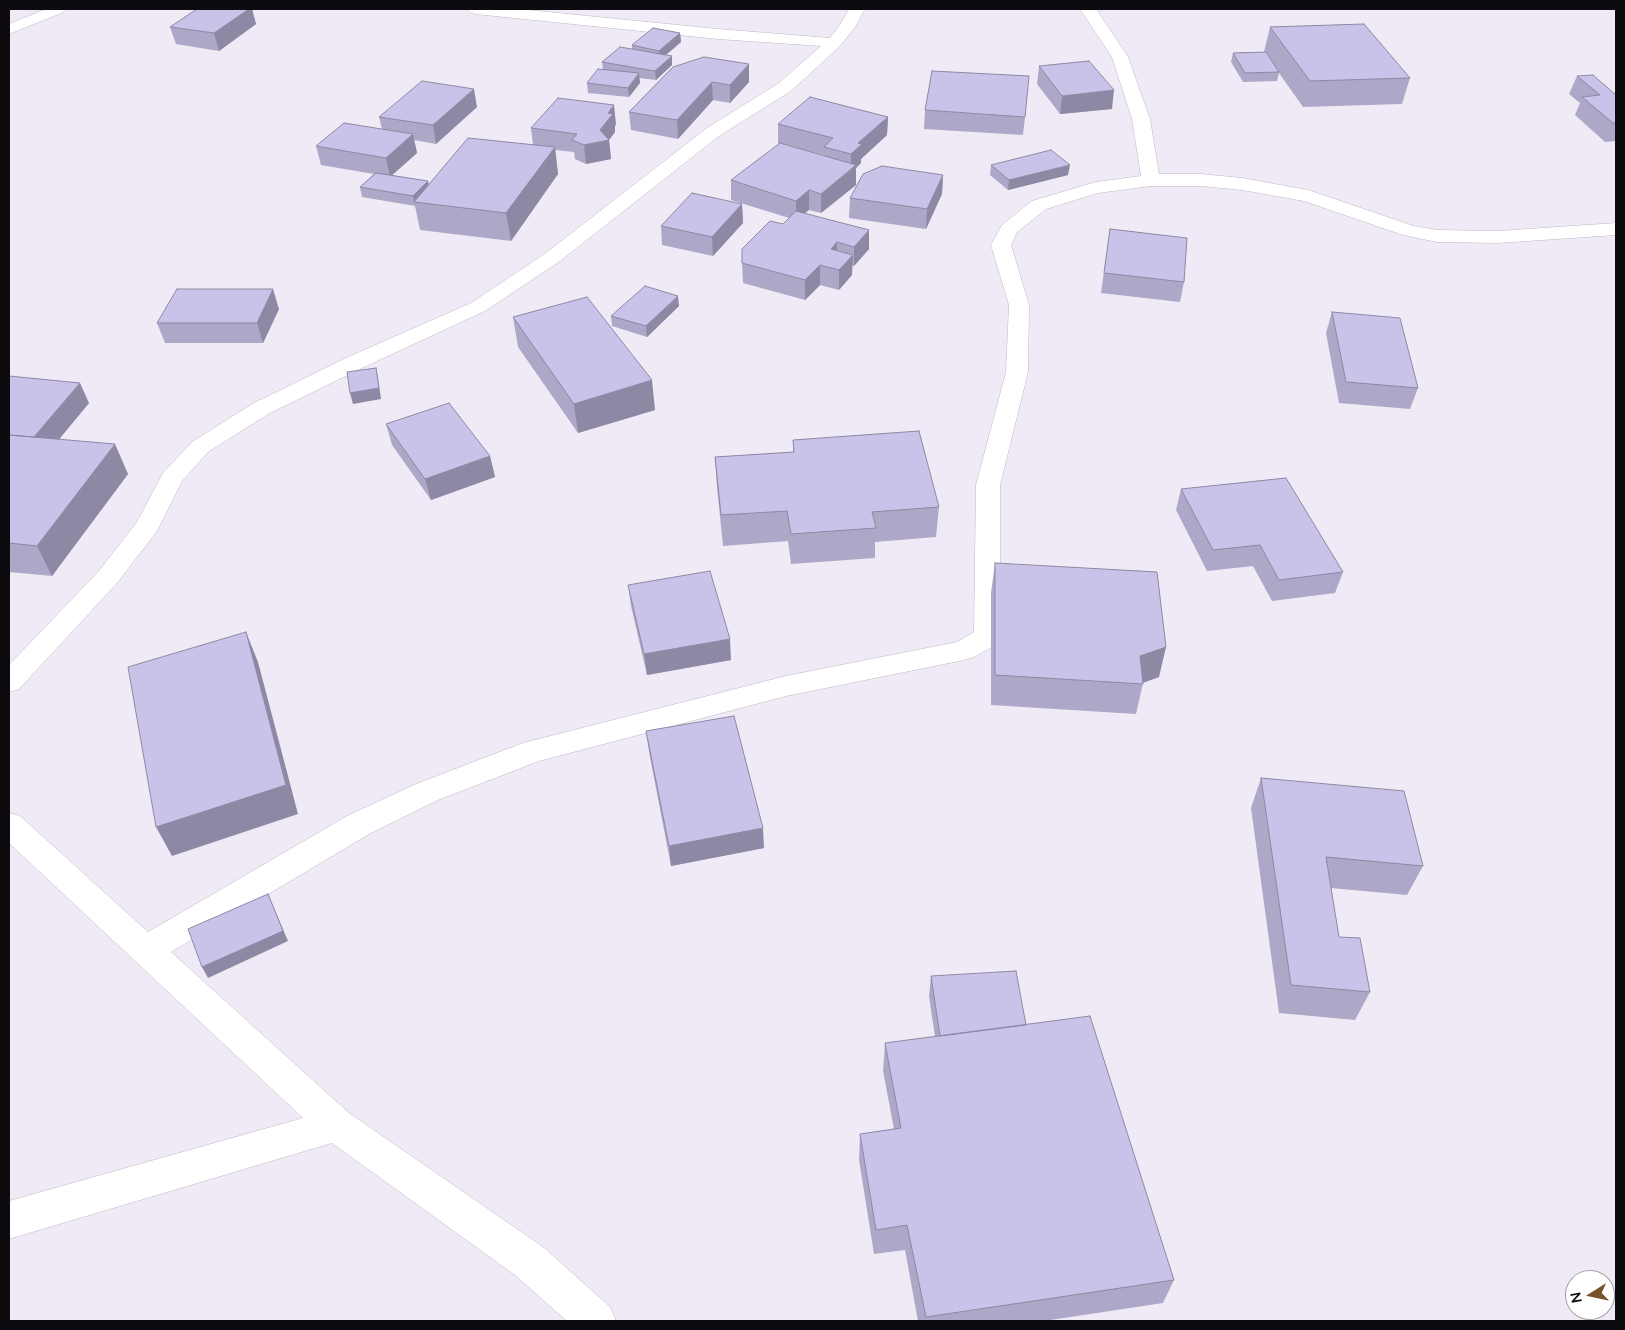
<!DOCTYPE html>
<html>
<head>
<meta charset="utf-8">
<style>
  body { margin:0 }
  #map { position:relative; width:1625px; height:1330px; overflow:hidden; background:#f0eaf6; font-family:Lato,sans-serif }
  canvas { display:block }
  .frame { position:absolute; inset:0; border:10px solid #0d0b0f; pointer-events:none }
  .north { position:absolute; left:1565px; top:1270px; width:50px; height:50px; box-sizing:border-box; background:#fff; border:1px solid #9e9d9f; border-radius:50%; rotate:260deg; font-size:14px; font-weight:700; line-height:20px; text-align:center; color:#0d0b0f }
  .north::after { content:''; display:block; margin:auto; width:18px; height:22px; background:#77522d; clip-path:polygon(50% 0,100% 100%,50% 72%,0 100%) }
</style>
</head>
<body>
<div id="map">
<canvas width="1625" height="1330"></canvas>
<div class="frame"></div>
<div class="north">N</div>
</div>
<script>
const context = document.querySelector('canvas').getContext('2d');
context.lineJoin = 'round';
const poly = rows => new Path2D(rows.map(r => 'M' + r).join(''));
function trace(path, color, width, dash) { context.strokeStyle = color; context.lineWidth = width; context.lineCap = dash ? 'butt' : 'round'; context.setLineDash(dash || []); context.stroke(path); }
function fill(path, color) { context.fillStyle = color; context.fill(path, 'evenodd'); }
const minor = poly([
  [46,9,67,9,64,12,9,34,9,24,46,9],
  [467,9,518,9,718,29,830,38,840,25,849,9,865,9,855,27,840,46,791,91,719,136,560,261,485,311,362,368,268,414,208,452,182,481,157,531,117,583,19,689,9,692,9,665,99,571,137,522,163,473,192,442,252,404,346,358,471,303,546,253,707,128,779,83,821,46,718,39,475,14,470,12,467,9],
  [1080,9,1096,9,1128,57,1150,119,1159,174,1201,174,1242,178,1308,190,1414,226,1437,230,1498,231,1616,223,1616,235,1498,243,1437,242,1403,235,1304,201,1242,190,1201,186,1151,186,1098,193,1046,209,1017,232,1011,245,1029,305,1028,372,1000,485,1000,637,997,644,974,657,964,660,786,696,539,761,438,800,369,834,171,952,349,1113,543,1247,610,1307,616,1321,567,1321,515,1275,332,1143,9,1239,9,1201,303,1118,9,843,9,813,20,816,148,932,347,816,416,784,523,743,786,676,957,642,974,632,976,485,1006,372,1009,305,991,245,1002,225,1032,201,1096,182,1141,176,1132,119,1112,57,1080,9]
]);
const wall = poly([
  [197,9,252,9,256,24,219,51,176,44,170,27],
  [1270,27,1410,78,1402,104,1303,107,1279,73,1277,81,1243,82,1231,62,1233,53,1264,52],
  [680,33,681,42,666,55,672,65,656,80,639,78,640,83,629,97,588,93,587,83,603,70,602,62,632,49,632,45],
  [1039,66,1112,109,1060,114,1037,84],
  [673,67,749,82,730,103,713,100,678,139,631,130,629,112],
  [1577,76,1616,95,1616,141,1605,142,1575,115,1580,103,1569,94],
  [477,107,436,144,414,140,417,153,392,175,428,181,429,185,533,145,531,128,616,124,615,126,615,132,609,140,611,159,586,164,575,159,574,152,555,150,558,174,511,241,420,230,415,206,362,197,360,187,374,174,321,165,316,146,382,129,379,117],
  [925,110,1025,117,1023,135,924,129],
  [888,117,887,135,861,159,861,163,856,168,856,185,821,213,809,210,805,213,869,249,854,266,852,266,852,275,839,290,820,285,805,300,743,283,742,263,789,218,731,200,731,180,824,156,824,155,778,143,778,124],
  [991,165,1068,175,1008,190,990,175],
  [943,175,942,194,926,229,849,218,850,198],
  [742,204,743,223,713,256,662,245,661,226],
  [1110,229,1184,282,1180,302,1101,293],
  [679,306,647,337,612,326,611,316],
  [279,309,263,343,165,343,157,323],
  [1332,312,1418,388,1410,409,1339,403,1326,333],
  [513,317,655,410,578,433,518,347],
  [9,376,89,403,59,439,128,474,52,576,9,572],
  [386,424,490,456,495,477,431,500,392,445],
  [793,440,939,507,936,537,875,542,875,558,791,564,788,541,723,546,717,487,715,457,793,452],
  [1181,489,1343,572,1335,593,1272,601,1253,566,1207,571,1176,510],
  [995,563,1159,677,1143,683,1136,714,991,705,991,593],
  [628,585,731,660,647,675,631,606],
  [646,731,764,848,671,866,649,752],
  [1261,778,1423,866,1407,895,1331,888,1339,937,1370,992,1355,1020,1279,1013,1251,808],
  [931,976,1026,1025,1174,1280,1163,1303,1044,1321,918,1321,905,1250,874,1254,859,1160,860,1134,894,1129,883,1071,885,1043,935,1037,929,996]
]);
const shadedWall = poly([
  [249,9,252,9,256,24,219,51,214,33],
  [680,33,681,42,660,60,659,51],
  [672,56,672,65,656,80,655,71],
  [749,64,749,82,730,103,730,85],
  [639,73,640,83,629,97,628,88],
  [712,82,713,100,678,139,677,120],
  [474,89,477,107,436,144,433,125],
  [1114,90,1112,109,1060,114,1062,96],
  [614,105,616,124,615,126,615,132,609,140,611,159,586,164,584,145,600,130,608,113],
  [888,117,887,135,861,159,861,163,856,168,856,185,821,213,821,194,851,170,851,154,858,143],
  [413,134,417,153,390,177,386,158],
  [555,147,558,174,511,241,506,213],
  [1070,165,1068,175,1008,190,1009,180],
  [943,175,942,194,926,229,927,209],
  [428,181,430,191,414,202,415,206,413,196],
  [809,190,809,210,796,220,796,201],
  [742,204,743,223,713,256,712,237],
  [869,230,869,249,854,266,854,247],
  [837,242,837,262,831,249],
  [853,255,852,275,839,290,839,270],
  [820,265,820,285,805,300,805,280],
  [273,289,279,309,263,343,257,323],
  [678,296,679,306,647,337,646,326],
  [376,368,378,378,381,399,353,404,350,393],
  [652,380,655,410,578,433,574,404],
  [80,383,89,403,42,460,32,439],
  [115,444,128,474,52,576,37,546],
  [490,456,495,477,431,500,425,479],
  [246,632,258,662,298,814,172,856,156,827],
  [730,639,731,660,647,675,644,654],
  [1166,647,1159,677,1139,684,1140,656],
  [763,828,764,848,671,866,669,846],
  [268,894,288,941,208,978,202,967]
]);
const building = poly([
  [197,9,249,9,214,33,170,27,197,9],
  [1364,24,1410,78,1310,81,1270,27,1364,24],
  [653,28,680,33,659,51,632,45,653,28],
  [620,47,672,56,655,71,602,62,620,47],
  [1266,52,1279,72,1245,73,1233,53,1266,52],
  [704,57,749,64,730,85,712,82,677,120,629,112,673,67,704,57],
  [1089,61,1114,90,1062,96,1039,66,1089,61],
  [598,69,639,73,628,88,587,83,598,69],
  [932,71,1029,76,1025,117,925,110,932,71],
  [1593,75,1616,95,1616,123,1613,123,1582,97,1600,95,1577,76,1593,75],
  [422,81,474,89,433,125,379,117,422,81],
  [810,97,888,117,858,143,862,144,851,154,824,147,833,138,778,124,810,97],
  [558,98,614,105,608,113,613,114,600,130,609,140,584,145,572,140,577,134,531,128,558,98],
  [344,123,413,134,386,158,316,146,344,123],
  [468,138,555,147,506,213,414,202,468,138],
  [780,143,856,165,821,194,809,190,796,201,731,180,780,143],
  [1051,150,1070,165,1009,180,991,165,1051,150],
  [882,166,943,175,927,209,850,198,863,174,882,166],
  [376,173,428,181,413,196,360,187,376,173],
  [692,193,742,204,712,237,661,226,692,193],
  [796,211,869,230,854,247,837,242,831,249,853,255,839,270,820,265,805,280,742,263,742,249,770,221,783,224,796,211],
  [1110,229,1187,238,1184,282,1104,273,1110,229],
  [645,286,678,296,646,326,611,316,645,286],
  [177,289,273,289,257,323,157,323,177,289],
  [587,297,652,380,574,404,513,317,587,297],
  [1332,312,1400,318,1418,388,1346,382,1332,312],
  [376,368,379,388,350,393,347,372,376,368],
  [9,376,80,383,34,437,9,435,9,376],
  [449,403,490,456,425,479,386,424,449,403],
  [919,431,939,507,872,512,876,528,791,534,787,511,721,515,715,457,794,452,793,440,919,431],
  [9,435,115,444,37,546,9,543,9,435],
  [1286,478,1343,572,1279,580,1260,545,1213,550,1181,489,1286,478],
  [995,563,1157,572,1166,647,1140,656,1143,684,995,675,995,563],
  [710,571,730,639,644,654,628,585,710,571],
  [246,632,286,785,156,827,128,667,246,632],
  [734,716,763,828,669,846,646,731,734,716],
  [1261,778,1404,791,1423,866,1326,857,1339,937,1360,938,1370,992,1291,985,1261,778],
  [268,894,283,931,202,967,188,929,268,894],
  [1016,971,1026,1025,940,1036,931,976,1016,971],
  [1090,1016,1174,1280,926,1317,907,1225,876,1230,860,1134,901,1128,885,1043,1090,1016]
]);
trace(minor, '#bdb8c3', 1);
fill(minor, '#fff');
fill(wall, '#aea8c8');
fill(shadedWall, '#8d88a3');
fill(building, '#cac3e9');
trace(building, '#8d88a3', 1);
</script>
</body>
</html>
